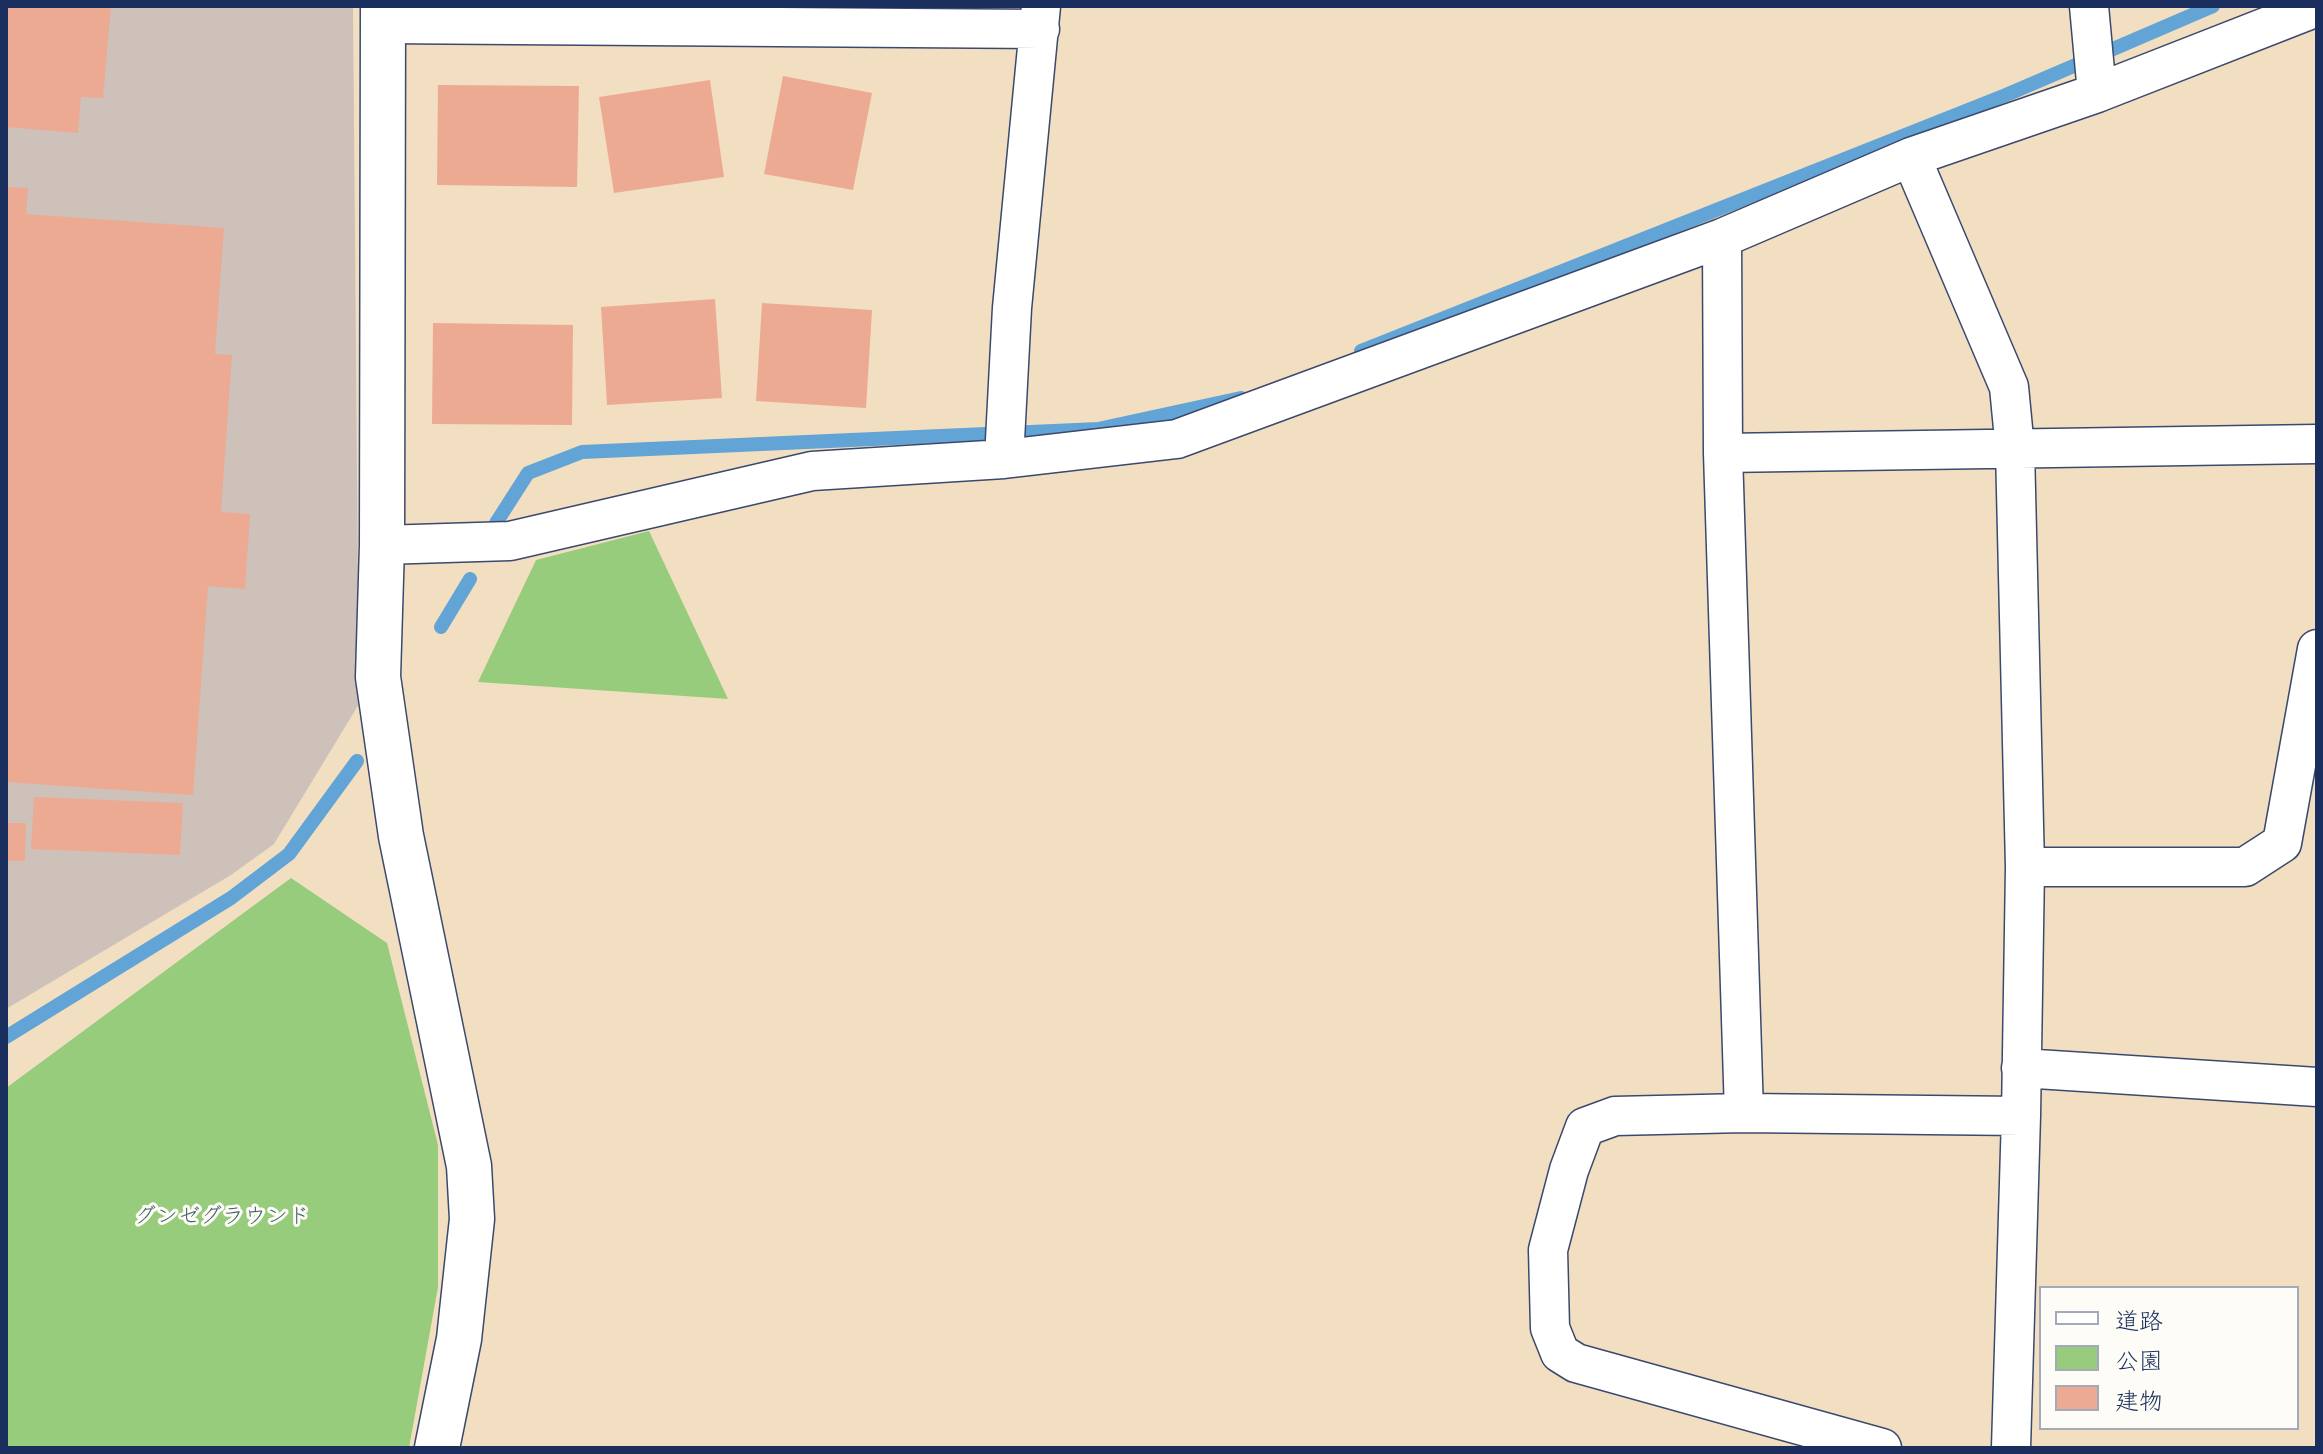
<!DOCTYPE html>
<html>
<head>
<meta charset="utf-8">
<style>
  body { margin:0 }
  #map { position:relative; width:2323px; height:1454px; overflow:hidden; background:#f2dfc1; font-family:Mali,"Klee One",sans-serif }
  canvas { display:block }
  .frame { position:absolute; inset:0; border:8px solid #1b2f5e; pointer-events:none }
  .legend { position:absolute; left:2039px; top:1286px; width:260px; height:144px; box-sizing:border-box; background:#fdfcf7; border:2px solid #a3aaba; margin:0; padding:10px 14px; list-style:none; font-size:24px; color:#1b2f5e }
  .legend li { display:flex; align-items:center; gap:16px; height:40px }
  .legend b { width:40px; border:2px solid #a3aaba }
</style>
</head>
<body>
<div id="map">
<canvas width="2323" height="1454"></canvas>
<div class="frame"></div>
<ul class="legend">
<li><b style="height:10px;background:#fff"></b>道路</li>
<li><b style="height:22px;background:#98cc7d"></b>公園</li>
<li><b style="height:22px;background:#ecaa93"></b>建物</li>
</ul>
</div>
<script>
const context = document.querySelector('canvas').getContext('2d');
context.lineJoin = 'round';
function fill(path, color) { context.fillStyle = color; context.fill(path, 'evenodd'); }
const poly = rows => new Path2D(rows.map(r => 'M' + r).join(''));
function trace(path, color, width, dash) { context.strokeStyle = color; context.lineWidth = width; context.lineCap = dash ? 'butt' : 'round'; context.setLineDash(dash || []); context.stroke(path); }
function label(font, color, halo, rows, align = 'center') {
  context.font = font + ' Mali,"Klee One",sans-serif'; context.lineWidth = 6; context.setLineDash([]); context.textBaseline = 'middle'; context.strokeStyle = halo; context.fillStyle = color; for (const [text, x, y, turn = 0] of rows) {
    context.save(); context.translate(x, y); context.rotate((+turn || 0) * Math.PI / 180); context.textAlign = isNaN(turn) ? turn : align; if (halo) context.strokeText(text, 0, 0); context.fillText(text, 0, 0); context.restore();
  }
}
const industrial = poly([
  [6,6,353,6,359,704,274,844,231,875,6,1009]
]);
const green = poly([
  [649,531,728,699,478,682,536,560],
  [291,878,387,943,438,1145,438,1287,409,1448,6,1448,6,1088]
]);
const stream = poly([
  [1361,351,2006,95,2213,6],
  [496,523,528,473,582,452,1098,429,1241,398],
  [441,627,470,579],
  [6,1037,231,898,289,854,357,761]
]);
const building = poly([
  [6,6,111,6,103,98,81,97,78,133,6,127],
  [783,76,872,93,853,190,764,174],
  [710,80,724,177,614,193,599,97],
  [438,85,579,86,577,187,437,185],
  [6,187,28,188,26,214,224,228,215,354,232,355,221,512,250,514,245,589,208,586,193,795,6,782],
  [715,299,722,398,607,405,601,307],
  [762,303,872,310,866,408,756,401],
  [433,323,573,325,572,425,432,424],
  [34,797,183,803,180,855,31,849],
  [6,823,26,823,25,861,6,861]
]);
const minor = poly([
  [2089,6,2097,93],
  [383,24,1040,29],
  [1911,157,2009,387,2015,449,2025,867,2021,1116,2011,1448],
  [1722,238,1723,453,1744,1113],
  [1723,453,2317,444],
  [1004,459,1012,308,1041,6],
  [382,545,510,541,812,471,1004,459,1177,439,1722,238,1911,157,2097,93,2317,7],
  [2025,867,2245,867,2282,843,2317,649],
  [2021,1068,2317,1087],
  [1882,1448,1576,1363,1560,1353,1550,1328,1548,1250,1569,1170,1585,1127,1615,1116,1744,1113,2021,1116]
]);
const tertiary = poly([
  [383,6,382,545,378,677,401,836,469,1166,472,1219,459,1339,437,1448]
]);
const parkNames = [
  ["グンゼグラウンド",222,1216]
];
fill(industrial, '#cec1b9');
fill(green, '#98cc7d');
trace(stream, '#63a4d6', 14);
fill(building, '#ecaa93');
trace(minor, '#3b496d', 41);
trace(tertiary, '#3b496d', 47);
trace(minor, '#fff', 38);
trace(tertiary, '#fff', 44);
label('22px', '#405e67', '#fdfcf7', parkNames);
</script>
</body>
</html>
